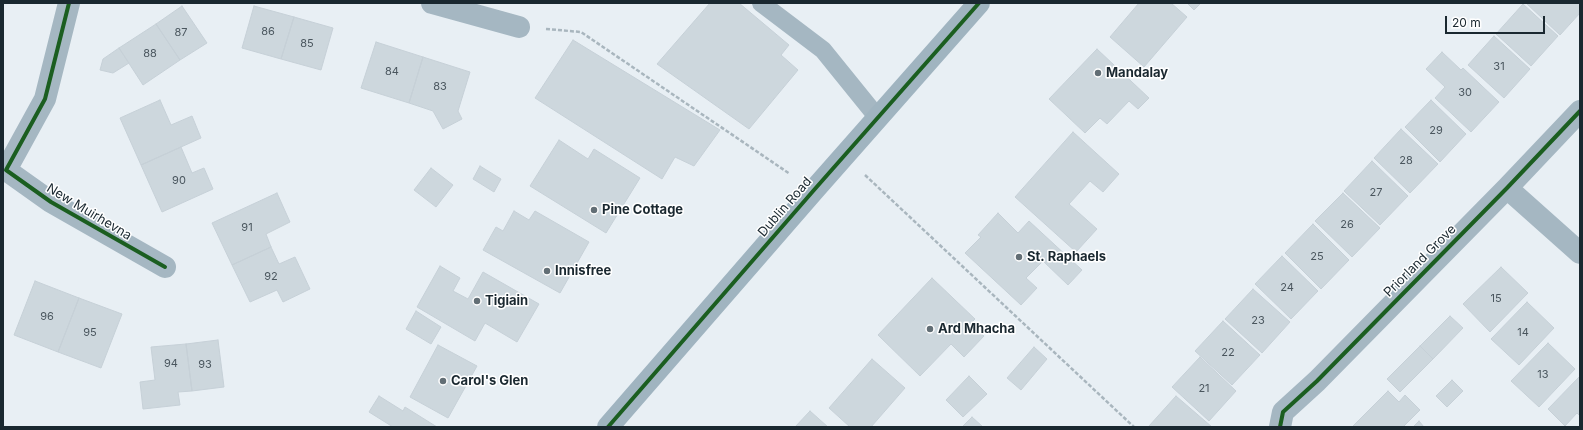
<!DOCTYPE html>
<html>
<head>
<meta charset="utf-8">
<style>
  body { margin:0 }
  #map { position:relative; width:1583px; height:430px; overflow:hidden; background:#e8eff4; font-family:Inter,sans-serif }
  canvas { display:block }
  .frame { position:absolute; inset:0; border:4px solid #1a2830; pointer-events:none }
  .scale { position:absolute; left:1445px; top:16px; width:100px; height:18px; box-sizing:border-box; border:2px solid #1a2830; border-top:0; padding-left:5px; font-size:12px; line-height:14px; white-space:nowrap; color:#1a2830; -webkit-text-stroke:3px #fff; paint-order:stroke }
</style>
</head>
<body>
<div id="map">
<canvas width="1583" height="430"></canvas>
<div class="frame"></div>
<div class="scale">20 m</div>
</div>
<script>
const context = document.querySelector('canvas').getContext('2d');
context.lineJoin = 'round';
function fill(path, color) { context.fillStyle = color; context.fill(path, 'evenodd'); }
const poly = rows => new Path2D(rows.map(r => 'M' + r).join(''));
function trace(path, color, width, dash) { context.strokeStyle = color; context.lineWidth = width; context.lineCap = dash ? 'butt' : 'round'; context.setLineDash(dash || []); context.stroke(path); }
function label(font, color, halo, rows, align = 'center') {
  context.font = font + ' Inter,sans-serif'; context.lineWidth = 3; context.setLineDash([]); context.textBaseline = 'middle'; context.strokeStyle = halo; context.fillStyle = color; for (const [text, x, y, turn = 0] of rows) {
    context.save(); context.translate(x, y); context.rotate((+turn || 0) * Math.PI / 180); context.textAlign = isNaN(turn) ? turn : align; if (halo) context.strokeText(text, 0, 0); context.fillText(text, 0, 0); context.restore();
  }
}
const building = poly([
  [710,3,739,3,789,45,781,55,798,70,749,129,657,64,710,3],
  [1139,3,1171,3,1187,17,1144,67,1110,37,1139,3],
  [1187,3,1201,3,1194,10,1187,3],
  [1526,3,1580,3,1580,13,1560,35,1526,3],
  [1523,4,1558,36,1531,66,1496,34,1523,4],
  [182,6,207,43,180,60,156,24,182,6],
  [254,6,294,17,281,59,242,48,254,6],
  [294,17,333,28,321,70,281,59,294,17],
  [156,24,180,60,143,85,119,48,156,24],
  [1494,36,1530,69,1504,98,1468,65,1494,36],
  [573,40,720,130,694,166,675,157,662,179,535,98,573,40],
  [376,42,423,57,409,103,361,88,376,42],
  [119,48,129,63,113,73,100,70,103,59,119,48],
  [1097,49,1149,98,1138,109,1129,101,1107,124,1100,118,1085,133,1049,99,1097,49],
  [1442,52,1461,70,1463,68,1499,102,1471,132,1435,98,1445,87,1426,69,1442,52],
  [423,57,470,72,458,111,462,119,443,129,433,111,409,103,423,57],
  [160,100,171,125,192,116,201,138,141,165,120,118,160,100],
  [1431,100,1466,134,1440,162,1405,127,1431,100],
  [1401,129,1438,164,1410,193,1374,158,1401,129],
  [1073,132,1119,174,1103,192,1090,181,1069,204,1097,229,1076,252,1015,197,1073,132],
  [559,140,588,159,594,149,640,178,606,233,530,186,559,140],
  [181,147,192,173,204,168,213,189,162,212,141,165,181,147],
  [1372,161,1408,196,1380,225,1344,191,1372,161],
  [480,166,501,179,494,192,473,179,480,166],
  [431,168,453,185,436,207,414,190,431,168],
  [277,193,290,222,266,234,271,247,232,265,212,223,277,193],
  [1343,193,1380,228,1352,257,1315,221,1343,193],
  [514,211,529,220,535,211,589,242,560,293,483,250,496,227,503,231,514,211],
  [998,213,1018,233,1029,221,1082,270,1068,285,1043,261,1026,278,1037,288,1021,305,965,253,981,237,978,235,998,213],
  [1313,224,1349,260,1321,289,1285,253,1313,224],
  [271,247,279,264,295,257,310,289,283,302,277,290,250,302,232,265,271,247],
  [1282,256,1318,291,1291,319,1255,284,1282,256],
  [440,266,460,278,453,291,468,299,483,272,539,304,517,342,485,323,475,341,417,307,440,266],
  [1501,267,1528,293,1490,332,1463,304,1501,267],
  [932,278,975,319,970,324,984,336,964,357,951,344,920,376,878,335,932,278],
  [35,281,79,298,58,352,14,335,35,281],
  [1253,289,1290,322,1262,353,1225,319,1253,289],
  [79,298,122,314,101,368,58,352,79,298],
  [1527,302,1554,328,1519,365,1491,339,1527,302],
  [416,311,441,327,431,344,406,329,416,311],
  [1450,316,1463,328,1433,359,1420,346,1450,316],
  [1223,321,1260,355,1232,385,1195,351,1223,321],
  [218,340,224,387,192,391,186,344,218,340],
  [1548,343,1575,369,1539,407,1511,381,1548,343],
  [186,344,192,391,178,392,180,405,143,409,140,382,155,380,151,347,186,344],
  [438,345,477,366,448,418,410,397,438,345],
  [1420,346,1433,359,1400,392,1387,379,1420,346],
  [1034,347,1047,359,1021,390,1007,378,1034,347],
  [1200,357,1236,391,1209,421,1172,387,1200,357],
  [872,359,905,388,871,427,850,427,829,408,872,359],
  [969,376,987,394,963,417,946,400,969,376],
  [1580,376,1580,416,1577,413,1565,426,1548,409,1580,376],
  [1452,380,1463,391,1447,407,1436,396,1452,380],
  [1388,391,1399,402,1405,395,1420,410,1403,427,1352,427,1388,391],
  [379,396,403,411,405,407,437,427,393,427,369,412,379,396],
  [1176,396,1212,427,1150,427,1149,426,1176,396],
  [810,411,828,427,795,427,810,411],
  [972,417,983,427,962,427,972,417],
  [1419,421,1424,427,1413,427,1419,421]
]);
const path = poly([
  [546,29,581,32,790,174],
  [865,175,1134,427]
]);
const lane = poly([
  [761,3,823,50,878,118]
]);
const street = poly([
  [69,3,45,99,6,170,51,202,165,267],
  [432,3,519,27],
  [1507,188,1580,253],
  [1280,427,1283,412,1317,381,1507,188,1580,111]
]);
const secondary = poly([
  [608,427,814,190,979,3]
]);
const cycleway = poly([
  [69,3,45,99,6,170,51,202,165,267],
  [608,427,814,190,979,3],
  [1280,427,1283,412,1317,381,1507,188,1580,111]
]);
const markers = [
  [1098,73,4,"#626e75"],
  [594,210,4,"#626e75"],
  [1019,257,4,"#626e75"],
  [547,271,4,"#626e75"],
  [477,301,4,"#626e75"],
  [930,329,4,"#626e75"],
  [443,381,4,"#626e75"]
];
const numberNames = [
  ["86",268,32],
  ["87",181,33],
  ["85",307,44],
  ["88",150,54],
  ["31",1499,67],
  ["84",392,72],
  ["83",440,87],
  ["30",1465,93],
  ["29",1436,131],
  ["28",1406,161],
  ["90",179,181],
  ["27",1376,193],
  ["26",1347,225],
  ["91",247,228],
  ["25",1317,257],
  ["92",271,277],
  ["24",1287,288],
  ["15",1496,299],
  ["96",47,317],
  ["23",1258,321],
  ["95",90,333],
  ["14",1523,333],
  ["22",1228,353],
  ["94",171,364],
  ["93",205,365],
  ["13",1543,375],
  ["21",1204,389]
];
const poiNames = [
  ["Mandalay",1106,73],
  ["Pine Cottage",602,210],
  ["St. Raphaels",1027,257],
  ["Innisfree",555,271],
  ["Tigiain",485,301],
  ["Ard Mhacha",938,329],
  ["Carol's Glen",451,381]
];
const streetNames = [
  ["Dublin Road",785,207,-49],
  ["New Muirhevna",89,212,31],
  ["Priorland Grove",1420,261,-45]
];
fill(building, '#cdd7dd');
trace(building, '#c6d0d7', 1);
trace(path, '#a9b6be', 2.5, [4, 2]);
trace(lane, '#a5b7c2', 18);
trace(street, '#a5b7c2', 22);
trace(secondary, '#a0b4c0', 22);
trace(cycleway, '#1b5e20', 4);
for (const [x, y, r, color] of markers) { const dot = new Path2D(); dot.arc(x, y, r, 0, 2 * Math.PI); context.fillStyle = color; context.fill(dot); trace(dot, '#fff', 1.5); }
label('11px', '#4a565e', null, numberNames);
label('bold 13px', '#1a2830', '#fff', poiNames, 'left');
label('13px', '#1a2830', '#fff', streetNames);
</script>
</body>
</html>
